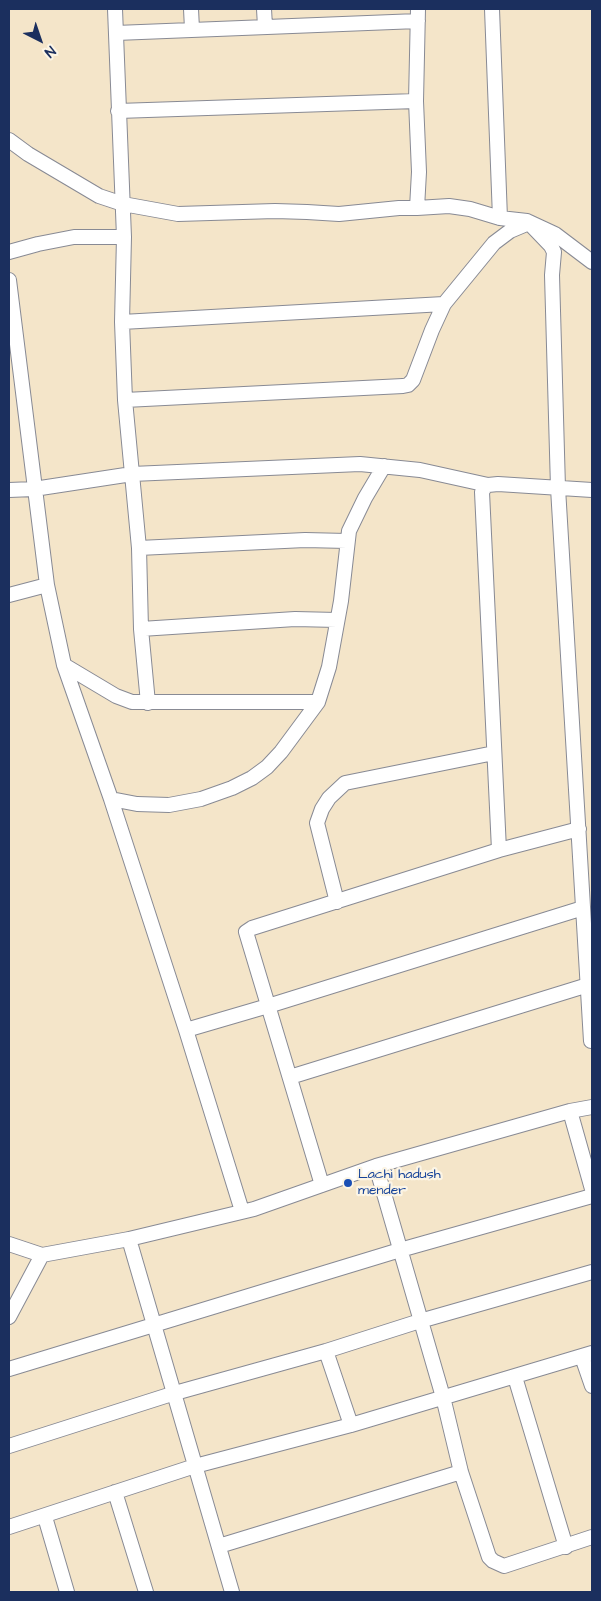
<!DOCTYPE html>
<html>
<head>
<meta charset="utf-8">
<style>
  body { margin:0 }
  #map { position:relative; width:601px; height:1601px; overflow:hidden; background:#f4e5c9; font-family:"Architects Daughter",sans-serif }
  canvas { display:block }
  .frame { position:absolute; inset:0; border:10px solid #1b2f5e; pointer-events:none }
  .north { position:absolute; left:15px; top:15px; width:50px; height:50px; -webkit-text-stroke:4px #fcf5e5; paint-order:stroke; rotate:139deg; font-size:14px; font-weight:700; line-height:20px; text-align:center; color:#1b2f5e }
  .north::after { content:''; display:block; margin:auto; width:18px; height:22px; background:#1b2f5e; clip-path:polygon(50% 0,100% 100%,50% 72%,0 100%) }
</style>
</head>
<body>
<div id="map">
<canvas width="601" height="1601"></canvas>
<div class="frame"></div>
<div class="north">N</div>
</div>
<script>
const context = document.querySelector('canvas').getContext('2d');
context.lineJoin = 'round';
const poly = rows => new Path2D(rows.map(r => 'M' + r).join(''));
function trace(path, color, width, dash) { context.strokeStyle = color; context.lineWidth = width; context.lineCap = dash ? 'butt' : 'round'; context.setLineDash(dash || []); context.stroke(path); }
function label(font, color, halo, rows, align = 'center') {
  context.font = font + ' "Architects Daughter",sans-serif'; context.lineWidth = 4.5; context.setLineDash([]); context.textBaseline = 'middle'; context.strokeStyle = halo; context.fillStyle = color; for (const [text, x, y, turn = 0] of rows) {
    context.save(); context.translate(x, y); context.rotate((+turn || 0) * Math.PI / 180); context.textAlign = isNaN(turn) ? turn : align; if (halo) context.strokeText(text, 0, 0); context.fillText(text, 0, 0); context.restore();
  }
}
const street = poly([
  [115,9,124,237,122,322,125,400,139,548,141,629,148,703],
  [191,9,192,29],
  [264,9,265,26],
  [418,9,416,101,419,172,417,208,449,206,470,209,500,218,527,221,555,234,592,262],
  [492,9,500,218],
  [116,33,418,21],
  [118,111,416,101],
  [9,140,28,154,99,196,123,204,178,214,275,211,307,212,339,214,399,208,417,208],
  [527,221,551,246,554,252,552,275,558,488,591,1041],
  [9,252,38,244,74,237,124,237],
  [9,280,47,585,64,665,111,799,186,1030,242,1211],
  [122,322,444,304],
  [125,400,403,386,408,385,413,380,432,330,444,304,494,243,510,231,529,223],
  [9,490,34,489,132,474,360,464,420,470,488,485],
  [139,548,305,540,347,541],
  [9,595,47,585],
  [141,629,295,619,337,620],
  [64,665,116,696,132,702,318,702],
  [111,799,137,804,169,805,201,799,232,788,252,778,267,767,281,752,318,702,329,667,341,601,349,531,365,498,384,466],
  [499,850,482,492,485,487,488,485,498,484,592,490],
  [337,902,317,823,322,809,329,798,345,783,494,753],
  [186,1030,268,1006,583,908],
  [290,1077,588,985],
  [570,1111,592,1189],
  [376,1166,443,1397,461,1472,489,1557,493,1561,504,1566,592,1537],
  [322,1185,246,932,252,928,499,850,579,829],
  [129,1239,232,1592],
  [9,1244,42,1255,129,1239,254,1209,376,1166,570,1111,592,1107],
  [9,1317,42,1255],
  [326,1351,351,1425],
  [582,1357,592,1386],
  [9,1369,400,1250,592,1196],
  [515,1377,566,1547],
  [9,1446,175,1393,326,1351,420,1321,592,1272],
  [115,1492,146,1592],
  [45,1517,67,1592],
  [9,1527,195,1466,351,1425,592,1353],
  [219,1546,461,1472]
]);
const markers = [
  [348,1183,5,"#1a4fb4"]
];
const transitNames = [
  ["Lachi hadush",358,1175],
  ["mender",358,1191]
];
trace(street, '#888a94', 16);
trace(street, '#fff', 14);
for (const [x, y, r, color] of markers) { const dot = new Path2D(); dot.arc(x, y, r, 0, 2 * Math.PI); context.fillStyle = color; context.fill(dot); trace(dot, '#fcf5e5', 2); }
label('14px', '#164399', '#fcf5e5', transitNames, 'left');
</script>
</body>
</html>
